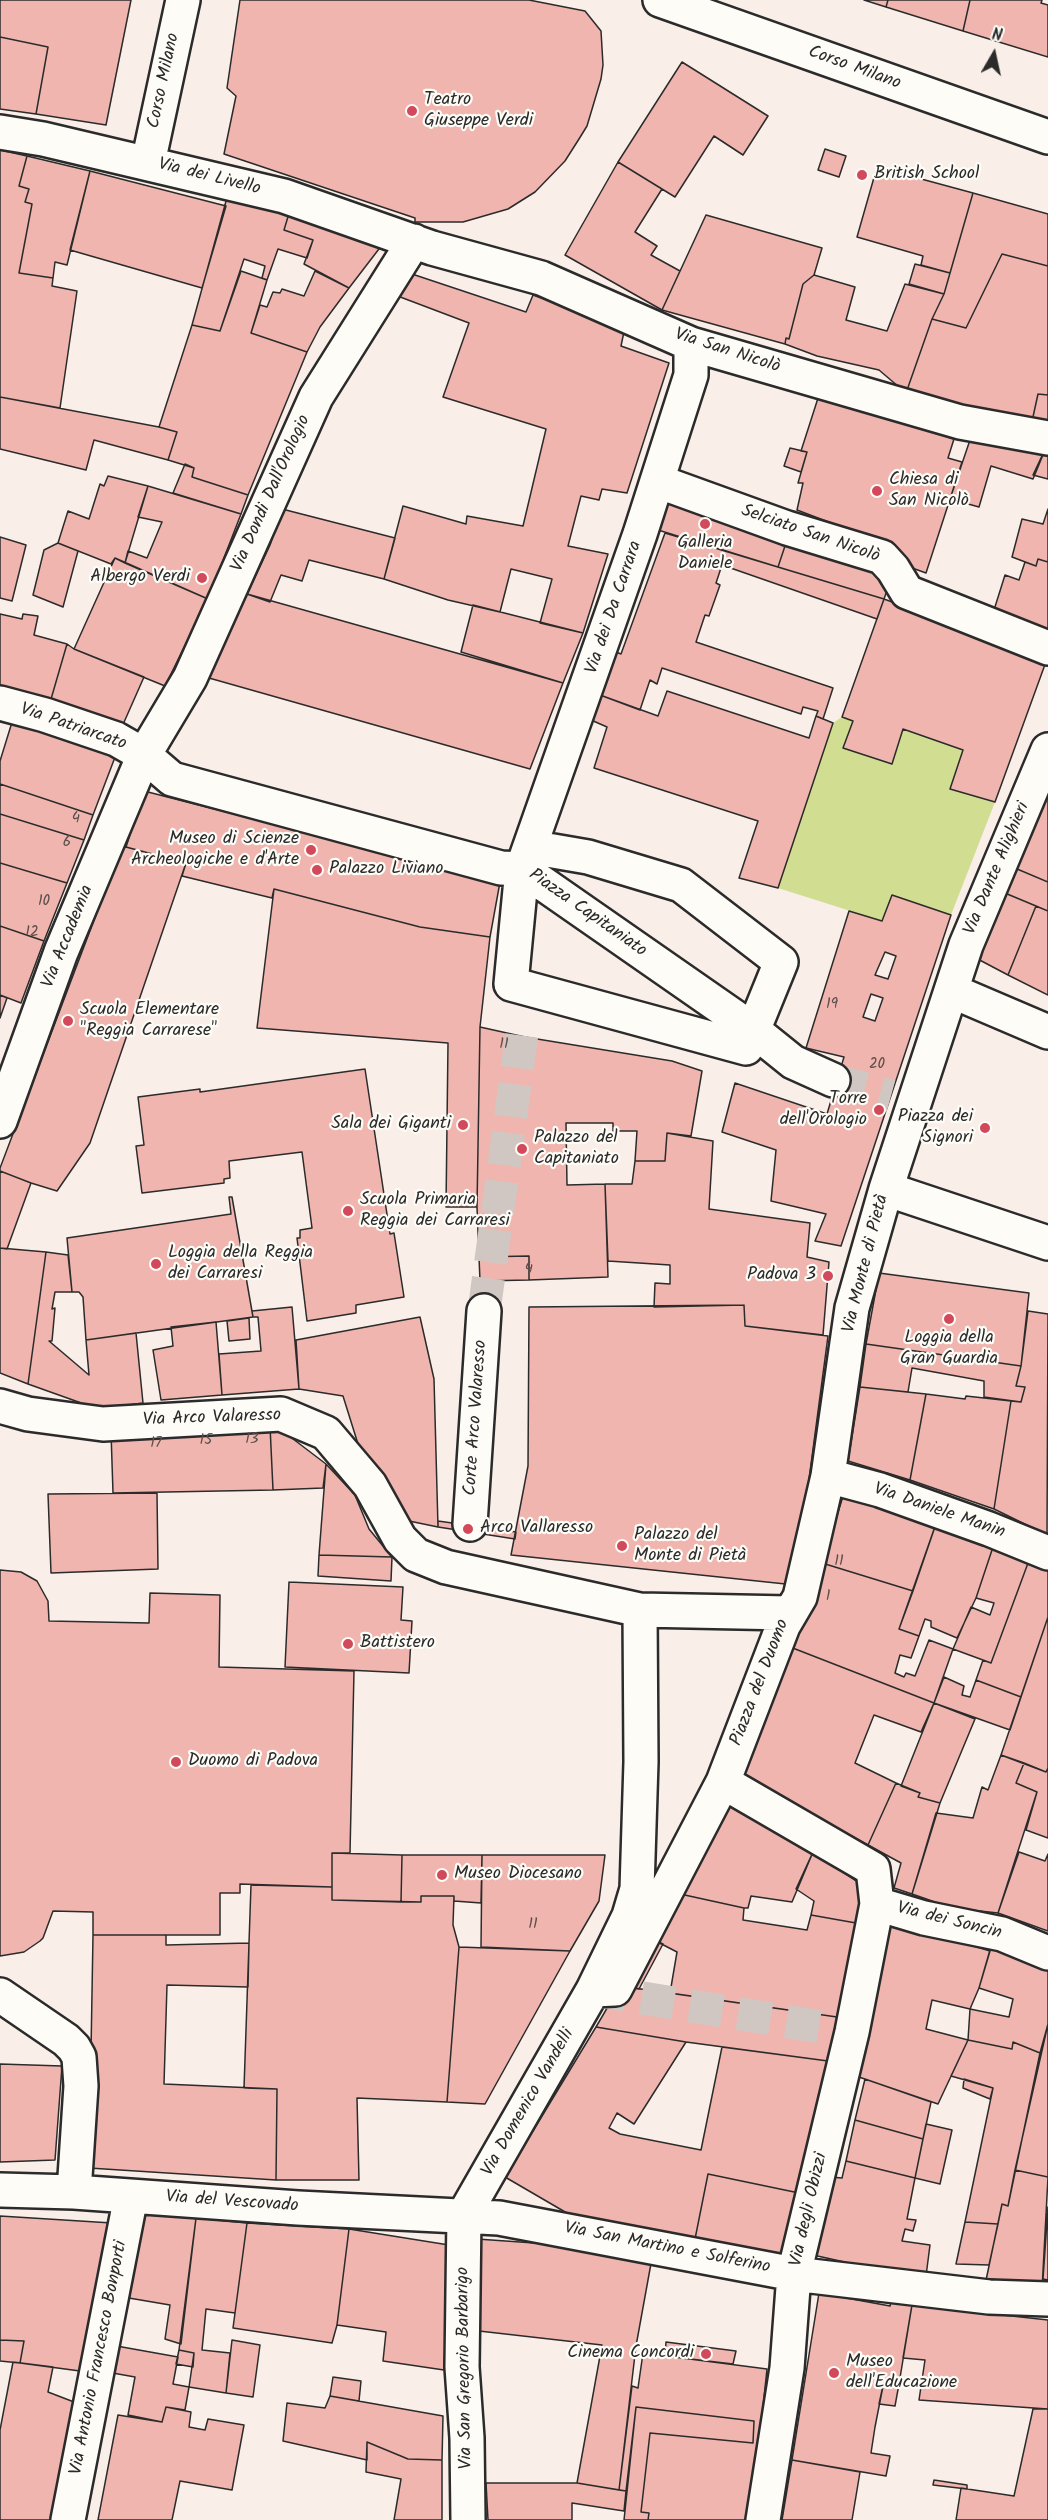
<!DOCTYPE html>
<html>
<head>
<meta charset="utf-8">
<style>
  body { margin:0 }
  #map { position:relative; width:1048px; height:2520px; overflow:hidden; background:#faeee8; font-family:Kalam,sans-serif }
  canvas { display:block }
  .north { position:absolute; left:964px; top:24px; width:60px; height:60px; -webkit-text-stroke:4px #fdfcf7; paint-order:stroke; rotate:9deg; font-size:16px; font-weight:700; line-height:24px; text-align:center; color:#2b2b2b }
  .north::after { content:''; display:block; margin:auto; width:21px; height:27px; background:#2b2b2b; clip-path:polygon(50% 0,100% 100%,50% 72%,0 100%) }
</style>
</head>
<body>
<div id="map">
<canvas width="1048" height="2520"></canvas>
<div class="north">N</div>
</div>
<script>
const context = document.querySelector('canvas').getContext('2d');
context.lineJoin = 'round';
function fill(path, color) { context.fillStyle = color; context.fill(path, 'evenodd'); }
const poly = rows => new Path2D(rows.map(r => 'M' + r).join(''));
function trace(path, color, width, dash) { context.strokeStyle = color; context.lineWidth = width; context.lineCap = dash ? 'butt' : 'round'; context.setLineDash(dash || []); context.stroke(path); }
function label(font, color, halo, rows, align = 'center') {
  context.font = font + ' Kalam,sans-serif'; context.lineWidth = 4.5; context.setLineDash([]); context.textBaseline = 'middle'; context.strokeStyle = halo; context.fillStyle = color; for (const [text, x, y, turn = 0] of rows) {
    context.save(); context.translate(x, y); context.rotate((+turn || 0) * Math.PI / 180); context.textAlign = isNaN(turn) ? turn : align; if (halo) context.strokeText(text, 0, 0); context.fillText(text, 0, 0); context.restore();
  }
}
const green = poly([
  [842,717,853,721,844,748,892,764,903,729,963,750,950,789,995,802,951,915,892,895,882,921,778,888,833,723]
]);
const building = poly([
  [0,0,131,0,106,125,36,114,48,47,0,37,0,0],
  [240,0,529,0,585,11,601,31,603,65,601,79,587,126,579,139,565,161,535,192,508,209,463,222,415,222,415,218,224,154,236,96,227,88,240,0],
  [864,0,888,0,886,7,864,0],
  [888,0,970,0,963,31,886,7,888,0],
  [970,0,1042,0,1041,3,1048,5,1048,57,963,31,970,0],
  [0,37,48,47,36,114,0,109,0,37],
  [682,62,768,116,743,155,714,136,675,197,618,162,682,62],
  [825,149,846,156,839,177,818,170,825,149],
  [0,150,27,156,19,186,29,189,25,202,32,204,19,273,53,278,52,286,77,291,60,408,0,397,0,150],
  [27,156,90,171,67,265,55,262,53,278,19,273,32,204,25,202,29,189,19,186,27,156],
  [618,162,662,189,635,232,657,246,651,255,680,271,662,310,565,255,618,162],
  [877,167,973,193,950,273,921,265,923,256,857,237,877,167],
  [90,171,226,206,202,288,70,250,90,171],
  [973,193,1048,214,1048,266,1002,254,966,328,932,319,944,294,973,193],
  [228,194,290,210,284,230,313,240,307,258,278,249,267,280,262,278,265,266,244,259,220,331,192,325,228,194],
  [290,210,382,245,349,288,304,264,313,240,284,230,290,210],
  [706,215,822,248,814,275,803,284,789,339,786,338,785,344,662,310,706,215],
  [1002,254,1048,266,1048,395,1038,394,1031,426,906,393,932,319,966,328,1002,254],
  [915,264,950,273,944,294,909,284,915,264],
  [241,271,267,280,251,333,307,352,248,495,192,477,194,468,168,460,177,432,159,427,192,325,220,331,241,271],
  [315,271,349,288,320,327,307,352,251,333,260,305,267,307,273,292,280,293,282,289,304,296,315,271],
  [409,273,526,312,533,295,625,327,621,346,669,363,627,493,602,489,599,500,581,496,568,546,608,554,583,633,540,623,552,579,511,569,500,612,448,600,384,579,403,506,466,524,467,516,523,526,546,429,443,397,469,323,387,292,409,273],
  [814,275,855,287,846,320,887,331,905,284,944,294,932,319,906,393,879,370,817,356,785,344,786,338,789,339,803,284,814,275],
  [1038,394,1048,395,1048,431,1031,426,1038,394],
  [819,395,954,439,948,458,962,462,926,573,890,560,894,547,797,510,803,483,798,483,807,452,801,451,819,395],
  [0,397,159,427,177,432,168,460,94,440,86,470,0,449,0,397],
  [971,437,1045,450,1033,479,991,466,979,507,950,499,971,437],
  [1048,443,1048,479,1033,475,1048,443],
  [790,448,807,452,801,472,784,466,790,448],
  [185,464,194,468,192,477,248,495,241,514,173,493,185,464],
  [108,476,148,486,125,563,115,558,111,564,58,543,68,511,89,519,100,484,104,486,108,476],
  [148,486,241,514,208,599,125,563,128,551,147,558,162,522,138,517,148,486],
  [669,492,788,537,778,567,658,530,664,518,660,517,669,492],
  [282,509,395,538,384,579,309,560,302,581,281,575,270,602,247,594,270,545,282,509],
  [1048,509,1048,562,1038,559,1036,566,1012,557,1022,519,1043,524,1048,509],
  [665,533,884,599,877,619,722,565,716,583,720,585,709,616,705,615,696,642,833,688,823,719,816,716,818,711,803,707,801,714,662,668,657,684,650,680,640,710,600,695,616,652,621,654,665,533],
  [0,537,26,545,12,601,0,598,0,537],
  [788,537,893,573,884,599,778,567,788,537],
  [58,543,78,551,63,607,33,595,44,550,58,543],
  [115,558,208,599,165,686,74,649,115,558],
  [1038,559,1048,562,1048,632,994,610,1005,575,1019,580,1025,562,1036,566,1038,559],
  [247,594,563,683,530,769,209,678,247,594],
  [884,599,1047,659,995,802,950,789,963,750,903,729,892,764,843,748,853,721,842,717,884,599],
  [473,605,583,633,563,683,461,652,473,605],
  [0,614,22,619,23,614,38,616,34,635,67,644,49,706,0,694,0,614],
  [67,644,74,649,144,677,121,729,49,706,67,644],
  [667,691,809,738,816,716,833,723,778,888,739,878,758,821,594,768,607,727,591,720,600,695,658,716,667,691],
  [13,719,117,752,93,815,0,784,0,761,13,719],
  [1048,775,1048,882,1010,866,1048,775],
  [0,784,93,815,84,840,0,814,0,784],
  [144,791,500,882,490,937,420,927,274,889,272,898,182,876,186,863,126,847,144,791],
  [0,814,84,840,67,883,0,863,0,814],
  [126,847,186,863,90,1143,57,1191,31,1183,0,1171,0,1168,121,849,126,847],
  [0,863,67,883,44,941,0,926,0,863],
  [1010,866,1048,882,1048,911,1000,891,1010,866],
  [274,889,420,927,490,937,480,1027,477,1207,446,1207,448,1043,257,1028,274,889],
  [1000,891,1036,906,1008,975,972,956,1000,891],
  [892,895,951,915,841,1246,815,1241,826,1214,771,1201,776,1150,722,1132,735,1083,827,1114,844,1057,806,1048,849,911,882,921,892,895],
  [885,952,896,956,888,979,875,975,885,952],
  [871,994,883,998,875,1021,863,1017,871,994],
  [1036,906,1048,911,1048,995,1008,975,1036,906],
  [0,926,44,941,21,1003,0,995,0,926],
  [0,995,7,998,0,1018,0,995],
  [480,1027,525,1037,672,1061,702,1071,691,1136,667,1133,665,1161,635,1161,637,1131,613,1131,613,1123,566,1123,567,1185,605,1184,608,1277,529,1280,529,1256,479,1257,477,1207,480,1027],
  [365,1069,390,1234,394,1233,404,1297,356,1305,356,1313,307,1321,297,1238,300,1238,300,1230,312,1228,302,1152,229,1161,230,1178,224,1179,224,1183,142,1193,136,1146,144,1145,138,1097,200,1089,200,1092,365,1069],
  [667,1133,713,1141,709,1209,810,1223,807,1257,829,1262,823,1335,745,1326,744,1305,654,1307,655,1283,670,1284,670,1265,608,1261,605,1184,632,1184,635,1161,665,1161,667,1133],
  [0,1171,31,1183,7,1249,0,1248,0,1171],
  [229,1197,232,1197,253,1317,86,1340,83,1297,79,1292,72,1292,67,1238,231,1214,229,1197],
  [0,1248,46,1252,28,1384,0,1373,0,1248],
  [46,1252,68,1255,72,1292,55,1292,52,1309,55,1308,52,1341,49,1341,89,1375,86,1340,136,1333,143,1403,98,1409,28,1384,46,1252],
  [529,1256,529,1280,480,1281,479,1257,529,1256],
  [879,1273,1029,1293,1021,1366,866,1344,879,1273],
  [744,1305,745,1326,828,1336,795,1585,511,1555,528,1466,529,1307,744,1305],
  [292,1307,299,1389,222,1395,219,1354,261,1351,258,1317,253,1317,252,1311,292,1307],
  [1028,1311,1048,1314,1047,1535,994,1509,1011,1401,1021,1402,1025,1387,1016,1386,1021,1366,1028,1311],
  [420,1317,434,1379,438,1527,409,1521,358,1444,343,1396,299,1389,296,1340,420,1317],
  [249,1318,250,1339,229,1341,227,1321,249,1318],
  [216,1322,222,1395,161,1400,153,1350,173,1346,171,1327,216,1322],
  [866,1344,1021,1366,1016,1386,1025,1387,1021,1402,984,1397,984,1381,912,1368,908,1392,860,1387,866,1344],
  [860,1387,926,1394,910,1480,848,1461,860,1387],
  [926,1394,965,1399,966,1396,1011,1401,994,1509,910,1480,926,1394],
  [270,1426,273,1490,113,1493,111,1432,270,1426],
  [270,1426,276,1426,326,1464,323,1488,273,1490,270,1426],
  [326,1464,355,1495,369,1529,392,1557,319,1555,326,1464],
  [845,1490,938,1518,913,1591,822,1563,845,1490],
  [157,1493,158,1569,51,1573,48,1494,157,1493],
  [938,1518,995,1541,976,1598,957,1638,931,1627,931,1621,925,1619,919,1636,899,1629,938,1518],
  [438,1521,516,1532,515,1539,438,1527,438,1521],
  [995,1541,1031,1555,991,1663,953,1649,971,1607,990,1615,994,1603,976,1598,995,1541],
  [319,1555,392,1557,391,1581,318,1576,319,1555],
  [1031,1555,1048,1562,1048,1617,1021,1697,976,1680,983,1660,991,1663,1031,1555],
  [822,1563,913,1591,899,1629,919,1636,911,1658,900,1655,895,1673,904,1677,906,1673,915,1676,929,1640,953,1649,934,1703,785,1645,822,1563],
  [0,1570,21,1572,37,1581,48,1601,49,1621,149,1623,150,1593,220,1595,219,1667,354,1671,350,1853,332,1853,332,1887,240,1884,240,1893,220,1893,220,1935,93,1935,93,1912,53,1911,43,1938,40,1941,24,1952,0,1956,0,1570],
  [289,1582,403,1587,401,1620,412,1621,409,1673,285,1667,289,1582],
  [1048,1617,1048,1768,1046,1772,1001,1755,1048,1617],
  [785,1645,934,1703,921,1732,874,1715,855,1763,896,1783,868,1845,733,1774,785,1645],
  [944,1677,964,1686,962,1695,970,1697,976,1680,1021,1697,1010,1730,934,1703,944,1677],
  [934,1703,975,1719,940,1803,918,1797,920,1793,901,1786,934,1703],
  [1001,1755,1024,1763,1016,1783,1037,1792,998,1913,952,1908,912,1894,936,1813,973,1818,982,1787,988,1790,1001,1755],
  [1024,1763,1046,1772,1048,1768,1048,1838,1026,1830,1037,1792,1016,1783,1024,1763],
  [896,1783,920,1793,918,1797,940,1803,912,1894,894,1888,901,1863,868,1845,896,1783],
  [726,1794,813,1852,792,1902,751,1896,748,1908,744,1908,671,1892,726,1794],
  [813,1852,865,1887,856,1923,811,1915,814,1901,796,1889,813,1852],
  [1019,1852,1045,1861,1048,1854,1048,1931,998,1913,1019,1852],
  [332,1853,402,1855,401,1902,332,1900,332,1853],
  [402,1855,482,1855,481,1903,454,1901,454,1896,421,1896,421,1902,401,1902,402,1855],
  [482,1855,605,1855,599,1901,570,1951,481,1947,482,1855],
  [251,1885,332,1887,332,1900,421,1902,421,1896,454,1896,453,1925,459,1947,447,2102,357,2098,359,2180,276,2180,277,2089,244,2088,251,1885],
  [671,1892,744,1908,743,1920,807,1930,811,1915,856,1923,837,2017,670,1993,677,1952,646,1936,671,1892],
  [890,1920,990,1951,979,1988,970,2009,932,2000,926,2029,968,2040,938,2104,853,2075,890,1920],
  [93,1935,166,1935,166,1945,249,1943,248,1987,167,1985,164,2084,277,2089,276,2180,89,2168,93,1935],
  [646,1936,663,1944,639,1989,620,1986,646,1936],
  [992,1943,1048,1961,1048,2024,1040,2053,1013,2042,1012,2049,968,2040,970,2009,1009,2017,1013,1999,979,1988,992,1943],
  [459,1947,570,1951,485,2104,447,2102,459,1947],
  [620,1986,837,2017,828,2061,686,2042,596,2027,620,1986],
  [1048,2024,1048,2177,1015,2170,1048,2024],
  [596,2027,686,2042,634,2124,617,2113,609,2128,620,2134,701,2150,722,2047,828,2061,799,2193,708,2174,695,2239,572,2216,505,2177,596,2027],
  [968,2040,1012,2049,1013,2042,1040,2053,1008,2206,1002,2204,998,2224,965,2222,993,2088,951,2076,968,2040],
  [0,2064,62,2066,55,2160,0,2162,0,2064],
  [865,2079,931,2102,923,2139,855,2120,865,2079],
  [964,2079,993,2088,990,2099,963,2088,964,2079],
  [855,2120,923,2139,915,2178,846,2161,855,2120],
  [926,2124,952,2130,940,2184,915,2178,926,2124],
  [846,2161,915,2178,907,2219,916,2220,913,2231,905,2229,902,2241,930,2245,926,2276,894,2273,813,2255,831,2177,842,2178,846,2161],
  [1015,2170,1048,2177,1042,2290,985,2285,1002,2204,1008,2206,1015,2170],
  [708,2174,799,2193,785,2256,695,2239,708,2174],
  [1048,2207,1048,2280,1043,2279,1048,2207],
  [139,2211,196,2218,181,2344,165,2339,170,2305,123,2297,139,2211],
  [0,2216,112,2223,80,2371,20,2363,24,2341,0,2340,0,2216],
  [196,2218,247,2223,235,2313,206,2309,202,2350,230,2353,226,2393,189,2387,194,2353,179,2350,196,2218],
  [965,2222,998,2224,989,2265,956,2264,965,2222],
  [247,2223,349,2229,337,2325,332,2343,233,2328,247,2223],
  [349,2229,449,2245,444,2370,383,2361,386,2332,337,2325,349,2229],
  [477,2239,563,2245,652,2258,636,2346,619,2490,577,2483,602,2345,479,2331,477,2239],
  [819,2293,890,2306,891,2302,912,2305,899,2384,884,2381,875,2427,871,2453,890,2456,886,2476,792,2460,819,2293],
  [912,2305,1048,2320,1048,2409,919,2400,925,2360,903,2358,912,2305],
  [0,2340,24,2341,20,2363,0,2361,0,2340],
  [232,2340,260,2345,253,2397,226,2393,232,2340],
  [666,2342,736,2351,733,2364,665,2356,666,2342],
  [111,2345,178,2357,173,2384,189,2387,185,2410,166,2407,162,2422,128,2415,135,2377,107,2372,111,2345],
  [179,2350,194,2353,193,2367,176,2364,179,2350],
  [643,2353,767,2369,751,2520,648,2520,649,2513,641,2512,650,2433,753,2443,754,2421,636,2407,626,2491,619,2490,632,2386,638,2388,643,2353],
  [13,2362,53,2367,48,2392,74,2402,53,2520,0,2520,0,2430,13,2362],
  [333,2377,361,2381,359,2401,330,2396,333,2377],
  [884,2381,899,2384,895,2406,879,2404,884,2381],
  [330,2396,443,2416,442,2460,408,2459,367,2442,367,2460,283,2441,287,2403,325,2408,330,2396],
  [166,2407,191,2412,189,2427,205,2430,208,2419,244,2425,232,2490,180,2481,172,2520,98,2520,118,2415,162,2422,166,2407],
  [636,2407,754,2421,753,2443,650,2433,641,2512,649,2513,648,2520,624,2520,636,2407],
  [1033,2409,1048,2409,1048,2520,956,2520,961,2488,1014,2496,1033,2409],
  [367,2442,408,2459,442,2460,442,2520,394,2520,401,2479,366,2472,367,2442],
  [792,2460,860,2472,852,2520,782,2520,792,2460],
  [934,2480,967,2485,967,2489,933,2485,934,2480],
  [486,2483,577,2483,626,2491,624,2511,572,2503,572,2520,488,2520,486,2483]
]);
const minorTunnel = poly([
  [833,1080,891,1096],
  [484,1311,522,1033],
  [593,1990,852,2032]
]);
const minor = poly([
  [660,0,1048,137],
  [0,132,43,139,284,196,432,248,541,278,691,344,960,422,1048,438],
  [148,163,183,0],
  [657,481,787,528,882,557,893,569,907,592,1048,648],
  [0,703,45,715,116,739,144,755,172,779,501,868,522,869,752,1029,793,1062,833,1080],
  [530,847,588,857,681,885,781,962,746,1048,511,984,522,869,640,534,691,375,691,344],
  [952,991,1048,1032],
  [0,1121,61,952,144,755,190,678,316,397,414,241],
  [886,1189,1048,1243],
  [0,1406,28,1414,103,1424,281,1414,326,1433,370,1485,400,1539,416,1555,446,1567,640,1610,789,1613],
  [828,1476,880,1490,989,1529,1048,1553],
  [470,1524,484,1311],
  [723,1782,873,1869,877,1904,852,2032,794,2274,787,2368,763,2520],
  [877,1904,924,1918,1002,1934,1048,1953],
  [593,1990,615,1989,723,1782,783,1626,800,1597,828,1476,852,1308,886,1189,966,945,1048,750],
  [0,1995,66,2040,74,2048,79,2057,81,2086,74,2192],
  [0,2190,74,2192,298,2208,499,2218,794,2274,989,2297,1048,2299],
  [68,2520,131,2196],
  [468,2520,467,2438,462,2367,464,2215,593,1990,629,1916,637,1889,641,1762,640,1610]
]);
const markers = [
  [412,111,6,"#d1495b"],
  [862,175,6,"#d1495b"],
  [877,491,6,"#d1495b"],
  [705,524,6,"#d1495b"],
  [202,578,6,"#d1495b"],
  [311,850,6,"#d1495b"],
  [317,870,6,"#d1495b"],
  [68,1021,6,"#d1495b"],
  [879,1110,6,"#d1495b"],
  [463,1125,6,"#d1495b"],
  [985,1128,6,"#d1495b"],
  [522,1149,6,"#d1495b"],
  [348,1211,6,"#d1495b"],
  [156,1264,6,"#d1495b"],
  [828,1276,6,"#d1495b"],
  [949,1319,6,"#d1495b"],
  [468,1529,6,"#d1495b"],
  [622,1546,6,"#d1495b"],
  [348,1644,6,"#d1495b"],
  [176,1762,6,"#d1495b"],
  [442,1875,6,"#d1495b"],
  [706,2354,6,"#d1495b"],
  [834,2373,6,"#d1495b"]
];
const numberNames = [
  ["4",76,819],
  ["6",67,843],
  ["10",44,902],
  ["12",32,933],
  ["19",832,1005],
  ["11",504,1045],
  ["20",877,1065],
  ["4",529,1269],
  ["13",252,1440],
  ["15",206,1441],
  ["17",156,1444],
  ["11",839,1562],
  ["1",828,1597],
  ["11",533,1925]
];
const streetNames = [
  ["Corso Milano",854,69,20],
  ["Corso Milano",165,81,-78],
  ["Via dei Livello",209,178,14],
  ["Via San Nicolò",727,352,18],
  ["Via Dondi Dall'Orologio",272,494,-66],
  ["Selciato San Nicolò",810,535,19],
  ["Via dei Da Carrara",615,608,-71],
  ["Via Patriarcato",73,728,19],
  ["Via Dante Alighieri",998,869,-67],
  ["Piazza Capitaniato",587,914,35],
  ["Via Accademia",69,937,-68],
  ["Via Monte di Pietà",867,1264,-76],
  ["Corte Arco Valaresso",477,1418,-86],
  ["Via Arco Valaresso",212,1419,-2],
  ["Via Daniele Manin",939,1512,19],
  ["Piazza del Duomo",761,1683,-69],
  ["Via dei Soncin",949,1922,14],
  ["Via Domenico Vandelli",529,2103,-60],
  ["Via del Vescovado",232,2203,4],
  ["Via degli Obizzi",810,2210,-77],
  ["Via San Martino e Solferino",667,2249,11],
  ["Via Antonio Francesco Bonporti",100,2358,-79],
  ["Via San Gregorio Barbarigo",466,2368,-91]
];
const poiNames = [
  ["Teatro",424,101],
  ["Giuseppe Verdi",424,122],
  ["British School",874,175],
  ["Chiesa di",889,481],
  ["San Nicolò",889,502],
  ["Galleria",705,544,"center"],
  ["Daniele",705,565,"center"],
  ["Albergo Verdi",190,578,"right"],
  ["Museo di Scienze",299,840,"right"],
  ["Archeologiche e d'Arte",299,861,"right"],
  ["Palazzo Liviano",329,870],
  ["Scuola Elementare",80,1011],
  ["\"Reggia Carrarese\"",80,1032],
  ["Torre",867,1100,"right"],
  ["dell'Orologio",867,1121,"right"],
  ["Piazza dei",973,1118,"right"],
  ["Signori",973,1139,"right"],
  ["Sala dei Giganti",451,1125,"right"],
  ["Palazzo del",534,1139],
  ["Capitaniato",534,1160],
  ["Scuola Primaria",360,1201],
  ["Reggia dei Carraresi",360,1222],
  ["Loggia della Reggia",168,1254],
  ["dei Carraresi",168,1275],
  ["Padova 3",816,1276,"right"],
  ["Loggia della",949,1339,"center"],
  ["Gran Guardia",949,1360,"center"],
  ["Arco Vallaresso",480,1529],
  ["Palazzo del",634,1536],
  ["Monte di Pietà",634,1557],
  ["Battistero",360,1644],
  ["Duomo di Padova",188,1762],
  ["Museo Diocesano",454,1875],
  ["Cinema Concordi",694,2354,"right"],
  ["Museo",846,2363],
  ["dell'Educazione",846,2384]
];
fill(green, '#d1de91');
fill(building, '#f0b5ae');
trace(building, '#2b2b2b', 1.5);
trace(minorTunnel, '#d1c7c2', 33, [33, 16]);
trace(minor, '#2b2b2b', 38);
trace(minor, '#fdfcf7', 33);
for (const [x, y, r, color] of markers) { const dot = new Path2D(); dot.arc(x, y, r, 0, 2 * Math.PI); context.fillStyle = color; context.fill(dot); trace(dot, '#fdfcf7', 2); }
label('15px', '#5c4e4c', null, numberNames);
label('18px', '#2b2b2b', '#fdfcf7', streetNames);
label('18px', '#2b2b2b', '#fdfcf7', poiNames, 'left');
</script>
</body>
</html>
